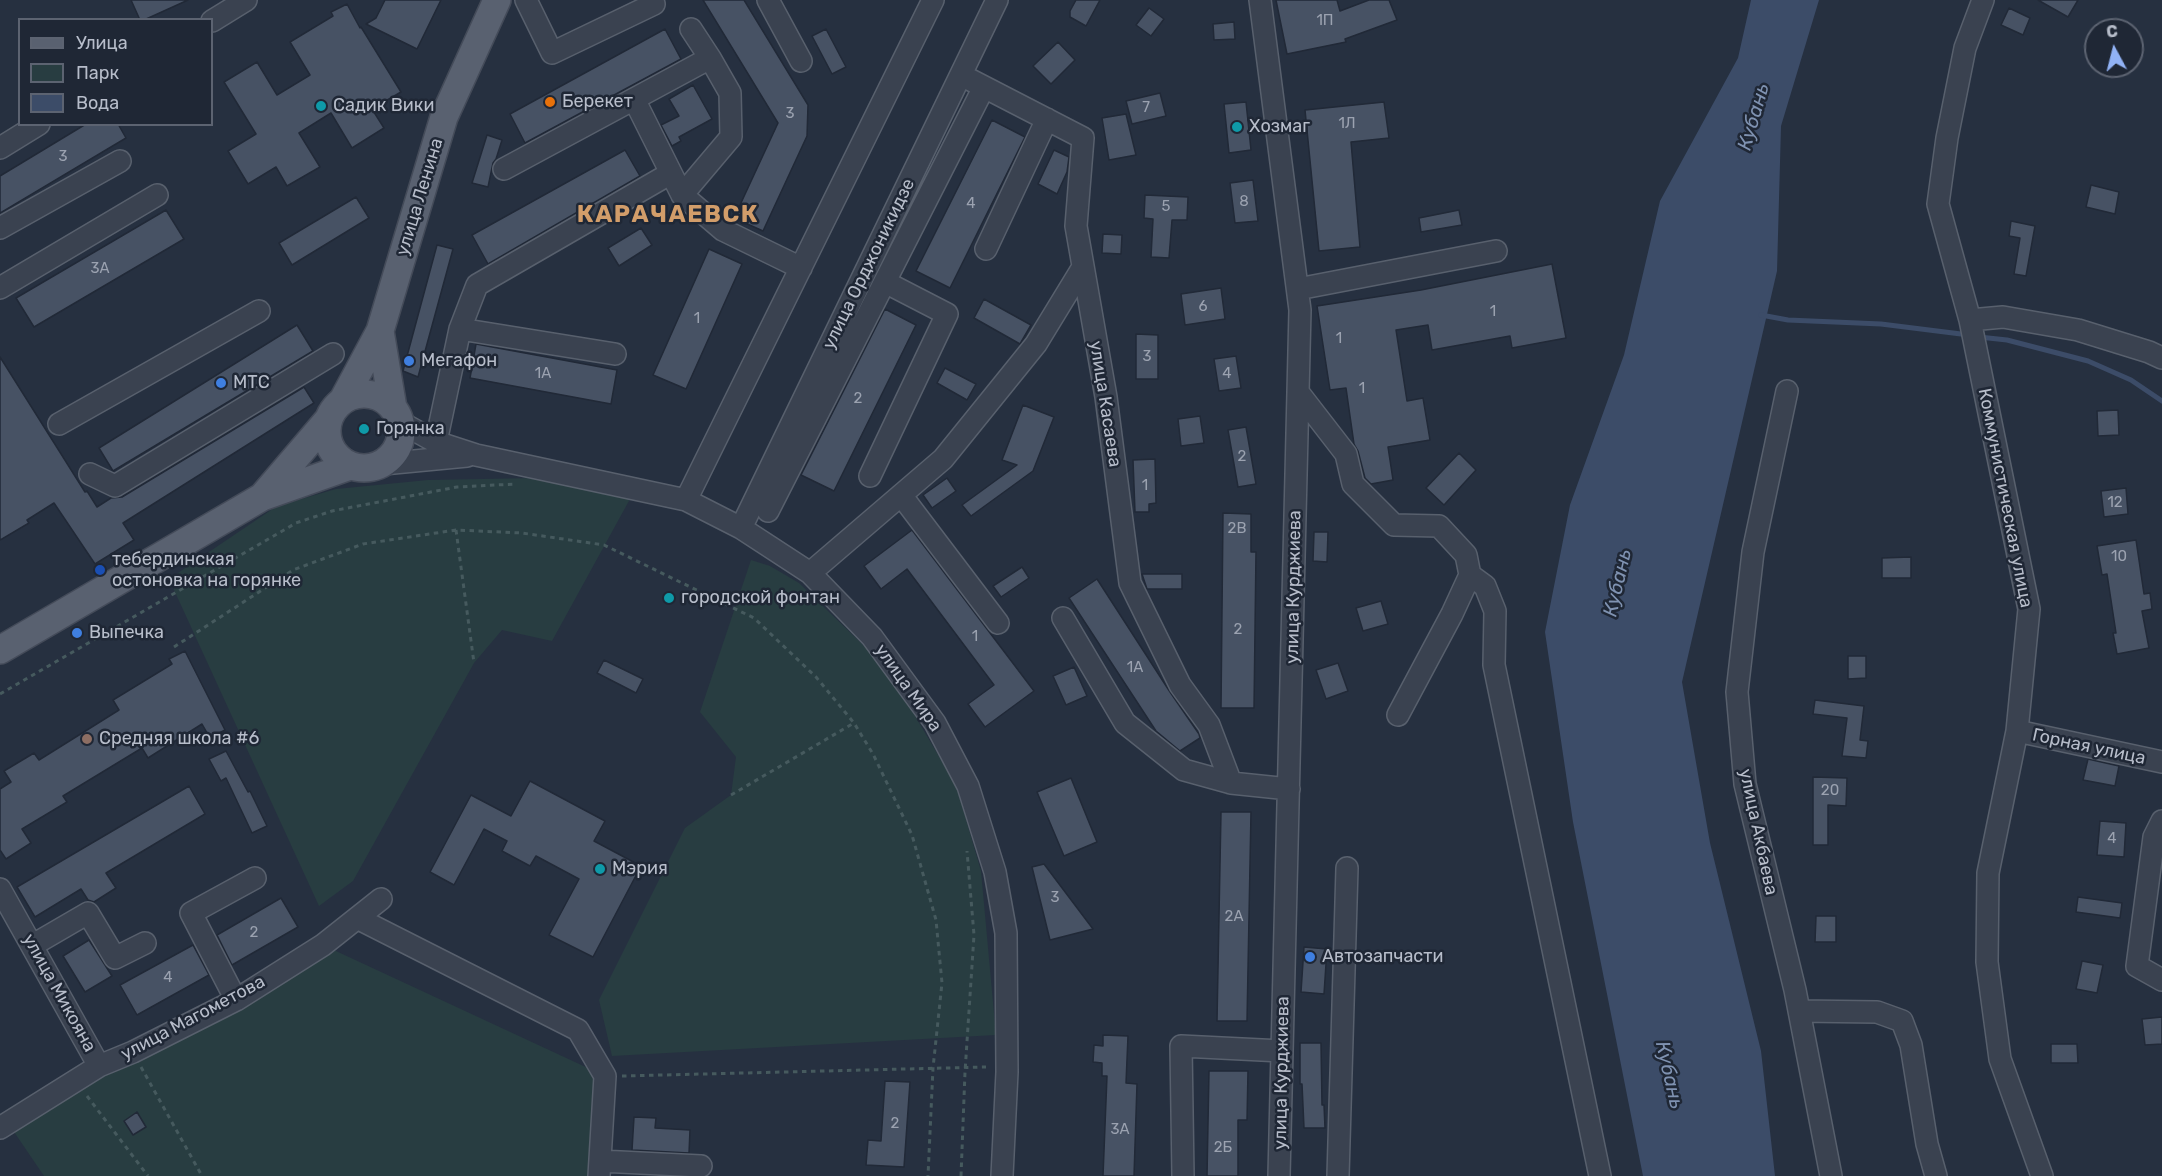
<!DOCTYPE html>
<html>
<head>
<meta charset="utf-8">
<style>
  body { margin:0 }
  #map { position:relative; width:2162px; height:1176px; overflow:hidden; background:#263040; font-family:Rubik,sans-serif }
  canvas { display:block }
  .legend { position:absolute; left:18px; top:18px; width:195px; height:108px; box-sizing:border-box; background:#1f2735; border:2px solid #5c6371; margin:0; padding:8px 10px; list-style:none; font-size:18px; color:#b7bdca }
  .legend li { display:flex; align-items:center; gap:12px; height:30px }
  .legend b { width:30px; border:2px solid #5c6371 }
  .north { position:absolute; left:2084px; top:18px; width:60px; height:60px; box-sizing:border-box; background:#1f2735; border:2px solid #5c6371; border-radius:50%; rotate:353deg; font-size:16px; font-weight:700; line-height:24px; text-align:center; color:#b7bdca }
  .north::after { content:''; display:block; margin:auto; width:21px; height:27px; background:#91b2f5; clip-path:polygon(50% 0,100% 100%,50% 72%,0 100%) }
</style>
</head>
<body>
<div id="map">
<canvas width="2162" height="1176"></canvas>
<ul class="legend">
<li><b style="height:8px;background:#596170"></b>Улица</li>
<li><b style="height:16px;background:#283d41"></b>Парк</li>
<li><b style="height:16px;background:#3c4c68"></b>Вода</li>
</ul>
<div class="north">С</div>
</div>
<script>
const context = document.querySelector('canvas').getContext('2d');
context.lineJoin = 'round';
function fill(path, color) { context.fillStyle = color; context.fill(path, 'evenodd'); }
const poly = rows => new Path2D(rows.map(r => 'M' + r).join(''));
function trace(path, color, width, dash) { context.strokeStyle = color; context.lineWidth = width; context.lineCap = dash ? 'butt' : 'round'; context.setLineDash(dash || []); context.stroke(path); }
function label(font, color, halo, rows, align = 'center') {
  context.font = font + ' Rubik,sans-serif'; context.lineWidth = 5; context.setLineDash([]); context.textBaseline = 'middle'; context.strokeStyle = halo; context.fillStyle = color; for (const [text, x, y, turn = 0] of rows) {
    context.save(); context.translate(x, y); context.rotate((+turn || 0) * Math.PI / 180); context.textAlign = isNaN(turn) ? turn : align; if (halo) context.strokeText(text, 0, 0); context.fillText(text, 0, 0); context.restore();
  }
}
const green = poly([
  [536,478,630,499,552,641,502,630,474,663,353,881,319,906,169,579,277,506,336,489,428,480],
  [751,560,770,566,799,583,886,667,956,785,981,871,996,1035,612,1056,599,1000,685,828,731,795,736,757,700,712],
  [323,945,605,1076,599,1176,44,1176,8,1123]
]);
const water = poly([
  [1751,0,1819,0,1781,126,1777,271,1682,682,1710,843,1761,1051,1775,1176,1643,1176,1573,822,1545,632,1570,505,1624,355,1660,201,1738,58]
]);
const stream = poly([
  [1761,315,1788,320,1881,324,1969,335],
  [1979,337,2007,340,2088,361,2131,380,2162,401]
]);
const building = poly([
  [131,0,188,0,144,20,140,20,131,0],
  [385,0,441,0,417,49,366,24,376,18,385,0],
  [703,0,744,0,808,105,807,136,763,231,734,218,778,123,703,0],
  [1076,0,1100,0,1086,26,1070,17,1070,11,1076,0],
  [1276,0,1337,0,1340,11,1369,0,1389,0,1397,20,1345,39,1346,42,1287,54,1276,0],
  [2038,0,2078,0,2068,17,2038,0],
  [347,4,360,28,361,27,401,92,372,109,384,128,352,148,331,113,299,133,320,167,287,186,276,167,248,184,228,151,256,134,224,82,257,62,277,95,310,75,290,42,333,16,331,12,347,4],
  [1149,8,1164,19,1151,36,1136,25,1149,8],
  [2009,8,2030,18,2023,35,2001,25,2009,8],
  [1234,22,1235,39,1214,40,1213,24,1234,22],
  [665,29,681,59,525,143,510,114,665,29],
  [826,29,846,67,832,74,812,36,826,29],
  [1058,42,1075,60,1051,84,1033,66,1058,42],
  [693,85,712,119,679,137,681,141,672,146,661,125,679,116,669,99,693,85],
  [1160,93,1166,116,1132,124,1126,101,1160,93],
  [1246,102,1251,150,1229,153,1224,104,1246,102],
  [1384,102,1389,138,1351,142,1360,247,1319,251,1305,110,1384,102],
  [1126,114,1136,155,1109,160,1102,118,1126,114],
  [992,120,1025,137,950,288,916,271,992,120],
  [86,124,118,124,126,138,0,213,0,176,86,124],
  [487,135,502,140,496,159,493,163,488,187,472,183,487,135],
  [625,150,640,176,488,264,472,235,625,150],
  [1054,150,1069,157,1067,172,1057,194,1038,184,1054,150],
  [1253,180,1258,221,1235,223,1230,183,1253,180],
  [2091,185,2119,192,2115,214,2086,207,2091,185],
  [1145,195,1188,197,1187,220,1172,220,1169,258,1151,257,1153,219,1144,218,1145,195],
  [356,197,369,218,292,265,279,243,356,197],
  [166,210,184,239,34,327,16,298,166,210],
  [1459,210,1462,225,1421,232,1419,218,1459,210],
  [2011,221,2035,226,2026,276,2014,274,2020,238,2009,236,2011,221],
  [641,228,652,245,619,266,608,248,641,228],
  [1103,234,1122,235,1121,254,1102,253,1103,234],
  [437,245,453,249,418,377,403,371,437,245],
  [709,249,742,264,686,389,653,375,709,249],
  [1552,264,1566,338,1512,348,1510,336,1432,350,1428,325,1396,330,1407,401,1423,398,1430,440,1388,447,1393,480,1371,484,1365,478,1358,451,1354,444,1346,388,1330,390,1317,306,1421,290,1552,264],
  [1221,288,1225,319,1185,325,1181,294,1221,288],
  [984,299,1031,325,1020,344,974,318,984,299],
  [885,309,916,325,834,491,801,475,885,309],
  [297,325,313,351,113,471,99,448,297,325],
  [1136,334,1158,335,1158,379,1136,379,1136,334],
  [476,344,617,370,611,404,470,378,476,344],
  [1236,356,1241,388,1219,391,1214,359,1236,356],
  [0,357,85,492,87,491,97,507,111,498,122,497,304,387,314,403,123,523,134,540,95,564,54,503,27,520,29,523,0,540,0,357],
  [945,368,976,384,967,400,937,383,945,368],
  [1023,405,1054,417,1033,471,971,516,962,505,1017,465,1002,460,1023,405],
  [2118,410,2119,435,2098,436,2097,411,2118,410],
  [1200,416,1204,443,1181,446,1178,419,1200,416],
  [1246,427,1256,484,1238,487,1228,430,1246,427],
  [1459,453,1476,470,1444,505,1426,488,1459,453],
  [1155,459,1156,503,1149,504,1149,512,1135,512,1133,460,1155,459],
  [947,478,956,491,932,508,923,495,947,478],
  [2126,488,2128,514,2104,517,2101,491,2126,488],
  [1223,513,1251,514,1251,552,1256,552,1254,708,1221,708,1223,513],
  [912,530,1034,691,985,727,968,704,994,685,907,569,881,589,864,566,912,530],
  [1314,532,1328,532,1327,562,1313,561,1314,532],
  [2136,540,2144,594,2150,593,2152,609,2142,611,2149,648,2117,654,2113,633,2116,633,2107,574,2102,575,2097,546,2136,540],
  [1911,557,1911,578,1882,578,1882,558,1911,557],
  [1022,567,1029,578,1001,597,993,586,1022,567],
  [1142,574,1182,574,1182,589,1147,589,1142,574],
  [1097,579,1170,692,1199,734,1200,738,1180,751,1156,731,1069,598,1097,579],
  [1381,601,1388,624,1363,631,1356,608,1381,601],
  [185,651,225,730,210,738,202,724,148,758,142,748,63,796,67,802,22,829,31,843,6,859,0,850,0,789,11,782,4,771,34,753,39,760,119,710,113,700,172,664,169,659,185,651],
  [1848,656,1866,656,1866,678,1848,679,1848,656],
  [604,660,643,679,636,693,597,673,604,660],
  [1338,663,1348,691,1326,699,1316,670,1338,663],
  [1074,667,1087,696,1066,705,1053,676,1074,667],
  [1815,700,1864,706,1860,740,1868,741,1866,758,1842,756,1847,718,1813,714,1815,700],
  [226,751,248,792,250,791,267,826,252,833,226,778,221,781,209,759,226,751],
  [2088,759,2119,766,2115,786,2083,780,2088,759],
  [1813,777,1847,778,1846,806,1828,805,1828,845,1813,845,1813,777],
  [1071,778,1097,842,1064,856,1037,792,1071,778],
  [530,781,605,821,594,841,641,866,593,957,549,935,579,879,536,856,530,866,502,851,507,841,484,829,454,885,430,872,471,795,511,816,530,781],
  [189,786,205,814,106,873,116,888,94,902,88,900,81,889,35,917,17,887,189,786],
  [1221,812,1251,812,1247,1021,1217,1021,1221,812],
  [2100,821,2126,823,2124,857,2097,855,2100,821],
  [1044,864,1093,929,1050,940,1032,867,1044,864],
  [2078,897,2122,903,2120,918,2076,912,2078,897],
  [281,898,298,927,232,965,217,935,281,898],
  [1816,916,1836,916,1836,942,1815,942,1816,916],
  [89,940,112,976,85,992,63,956,89,940],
  [193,945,209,975,137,1015,120,985,193,945],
  [1304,947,1327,949,1324,994,1301,992,1304,947],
  [2082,961,2103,965,2097,993,2076,989,2082,961],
  [2162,1017,2162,1044,2145,1045,2142,1019,2162,1017],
  [1103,1035,1128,1036,1126,1083,1137,1084,1134,1176,1103,1176,1107,1076,1102,1076,1102,1063,1093,1062,1094,1045,1103,1046,1103,1035],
  [1300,1043,1321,1043,1322,1105,1324,1105,1325,1128,1304,1128,1302,1084,1300,1084,1300,1043],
  [2051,1044,2077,1044,2078,1063,2051,1063,2051,1044],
  [1209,1071,1248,1071,1247,1120,1238,1120,1238,1176,1207,1176,1209,1071],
  [885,1081,910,1082,904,1167,866,1165,868,1140,881,1141,885,1081],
  [137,1112,146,1127,133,1135,124,1121,137,1112],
  [634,1117,656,1118,655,1128,690,1130,689,1153,632,1150,634,1117]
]);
const path = poly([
  [456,530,474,663],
  [174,647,293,570,363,544,456,530,522,533,604,545,754,618,816,677,854,723,873,754,912,835,936,920,942,983,933,1068,928,1176],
  [0,694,296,523,332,511,457,487,516,484],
  [731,795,854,723],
  [141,1067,202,1176],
  [622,1076,986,1067],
  [87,1096,148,1176],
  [961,1176,965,1072,974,935,967,851]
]);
const minor = poly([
  [526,0,552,53,654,4,652,0],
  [768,0,801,61],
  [1260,0,1300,310,1279,1176],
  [1983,0,1965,48,1947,138,1938,204,1970,320,2029,609,2017,731,1988,873,1987,962,2000,1059,2042,1176],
  [212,21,246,0],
  [691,29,710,58],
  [961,75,1083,138,1076,226,1106,397,1130,583,1180,685,1209,725,1231,783,1289,789],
  [0,148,39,124],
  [504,169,634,99,710,58,730,93,731,137,682,195,634,99],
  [682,195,723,230,801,268],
  [0,228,120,161],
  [986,249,1047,119],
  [0,288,157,195],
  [1298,289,1496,251],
  [1970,320,2003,317,2078,330,2149,352,2162,358],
  [460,329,615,354],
  [1787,391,1753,552,1737,692,1745,784,1795,990,1831,1176],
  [1298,392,1346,454,1353,484,1394,525,1439,526,1466,555,1470,575,1452,614,1398,715],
  [400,422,436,442,476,455,686,500,741,528,810,573,872,637,935,723,968,786,995,872,1006,933,1007,1072,1002,1176],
  [59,424,259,311],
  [436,442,460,329,477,285,671,173],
  [383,464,467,456],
  [90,474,115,486,333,354],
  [870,476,947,314,885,282],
  [901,495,998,623],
  [686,500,933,0],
  [768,511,984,87],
  [741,528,997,0],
  [810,573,943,459,1036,344,1083,267],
  [1470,575,1485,586,1495,611,1494,665,1600,1176],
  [1063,618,1125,723,1184,770,1231,783],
  [2017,731,2162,762],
  [2162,821,2154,837,2137,966,2162,980],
  [0,889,99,1066],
  [357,918,578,1030,605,1076,599,1176],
  [33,945,88,913,115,958,145,943],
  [236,1000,191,913,255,878],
  [1799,1011,1877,1012,1902,1021,1911,1045,1927,1144,1936,1176],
  [0,1128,99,1066,133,1052,236,1000,323,945,381,899],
  [600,1161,701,1166],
  [1183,1176,1181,1046,1282,1051],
  [1338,1176,1347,868]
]);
const major = poly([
  [380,331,393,408],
  '327 431a37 37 0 1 1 74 0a37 37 0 1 1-74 0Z',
  [343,400,380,331,444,117,497,0],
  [262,497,327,421],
  [0,650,262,497,350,466]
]);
const markers = [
  [550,102,6,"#e8710a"],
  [321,106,6,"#0f9aa8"],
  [1237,127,6,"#0f9aa8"],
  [409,361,6,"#3f7fe0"],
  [221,383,6,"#3f7fe0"],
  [364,429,6,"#0f9aa8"],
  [100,570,6,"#1a4fb4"],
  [669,598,6,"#0f9aa8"],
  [77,633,6,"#3f7fe0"],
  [87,739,6,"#8d6e63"],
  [600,869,6,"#0f9aa8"],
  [1310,957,6,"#3f7fe0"]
];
const numberNames = [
  ["1П",1325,21],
  ["7",1146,108],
  ["3",790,114],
  ["1Л",1347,124],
  ["3",63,157],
  ["8",1244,202],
  ["4",971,204],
  ["5",1166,207],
  ["3А",100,269],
  ["6",1203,307],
  ["1",1493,312],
  ["1",697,319],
  ["1",1339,339],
  ["3",1147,357],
  ["1А",543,374],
  ["4",1227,374],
  ["1",1362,389],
  ["2",858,399],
  ["2",1242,457],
  ["1",1145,486],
  ["12",2115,503],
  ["2В",1237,529],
  ["10",2119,557],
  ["2",1238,630],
  ["1",975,637],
  ["1А",1135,668],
  ["20",1830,791],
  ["4",2112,839],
  ["3",1055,898],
  ["2А",1234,917],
  ["2",254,933],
  ["4",168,978],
  ["2",895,1124],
  ["3А",1120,1130],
  ["2Б",1223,1148]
];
const poiNames = [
  ["Берекет",562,102],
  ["Садик Вики",333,106],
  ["Хозмаг",1249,127],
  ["Мегафон",421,361],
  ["МТС",233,383],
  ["Горянка",376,429],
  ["тебердинская",112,560],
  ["остоновка на горянке",112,581],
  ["городской фонтан",681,598],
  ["Выпечка",89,633],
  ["Средняя школа #6",99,739],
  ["Мэрия",612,869],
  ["Автозапчасти",1322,957]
];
const streetNames = [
  ["улица Ленина",420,197,-73],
  ["улица Орджоникидзе",869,264,-64],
  ["улица Касаева",1105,404,81],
  ["Коммунистическая улица",2005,498,79],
  ["улица Курджиева",1294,587,-89],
  ["улица Мира",908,688,55],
  ["Горная улица",2089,747,12],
  ["улица Акбаева",1758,832,78],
  ["улица Микояна",59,993,61],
  ["улица Магометова",193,1018,-28],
  ["улица Курджиева",1282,1073,-89]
];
const waterNames = [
  ["Кубань",1754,117,-74],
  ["Кубань",1618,583,-77],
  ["Кубань",1669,1075,77]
];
const districtNames = [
  ["КАРАЧАЕВСК",668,215]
];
fill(green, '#283d41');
fill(water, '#3c4c68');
trace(stream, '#3c4c68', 5);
fill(building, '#475264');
trace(building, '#212937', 1.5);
trace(minor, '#58606d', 24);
trace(major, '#444b59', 30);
trace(path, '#465a5e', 3, [4.5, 4.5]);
trace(minor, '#3a4250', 21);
trace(major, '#596170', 27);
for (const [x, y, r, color] of markers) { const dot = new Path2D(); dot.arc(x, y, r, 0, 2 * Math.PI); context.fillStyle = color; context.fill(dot); trace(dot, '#1f2735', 2); }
label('15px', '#9ba2b0', null, numberNames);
label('18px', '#b7bdca', '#1f2735', poiNames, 'left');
label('18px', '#b7bdca', '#1f2735', streetNames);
label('italic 20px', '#7f92b1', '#1f2735', waterNames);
context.letterSpacing = '1.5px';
label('bold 24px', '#d29d6a', '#1f2735', districtNames);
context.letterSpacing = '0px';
</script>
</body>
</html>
